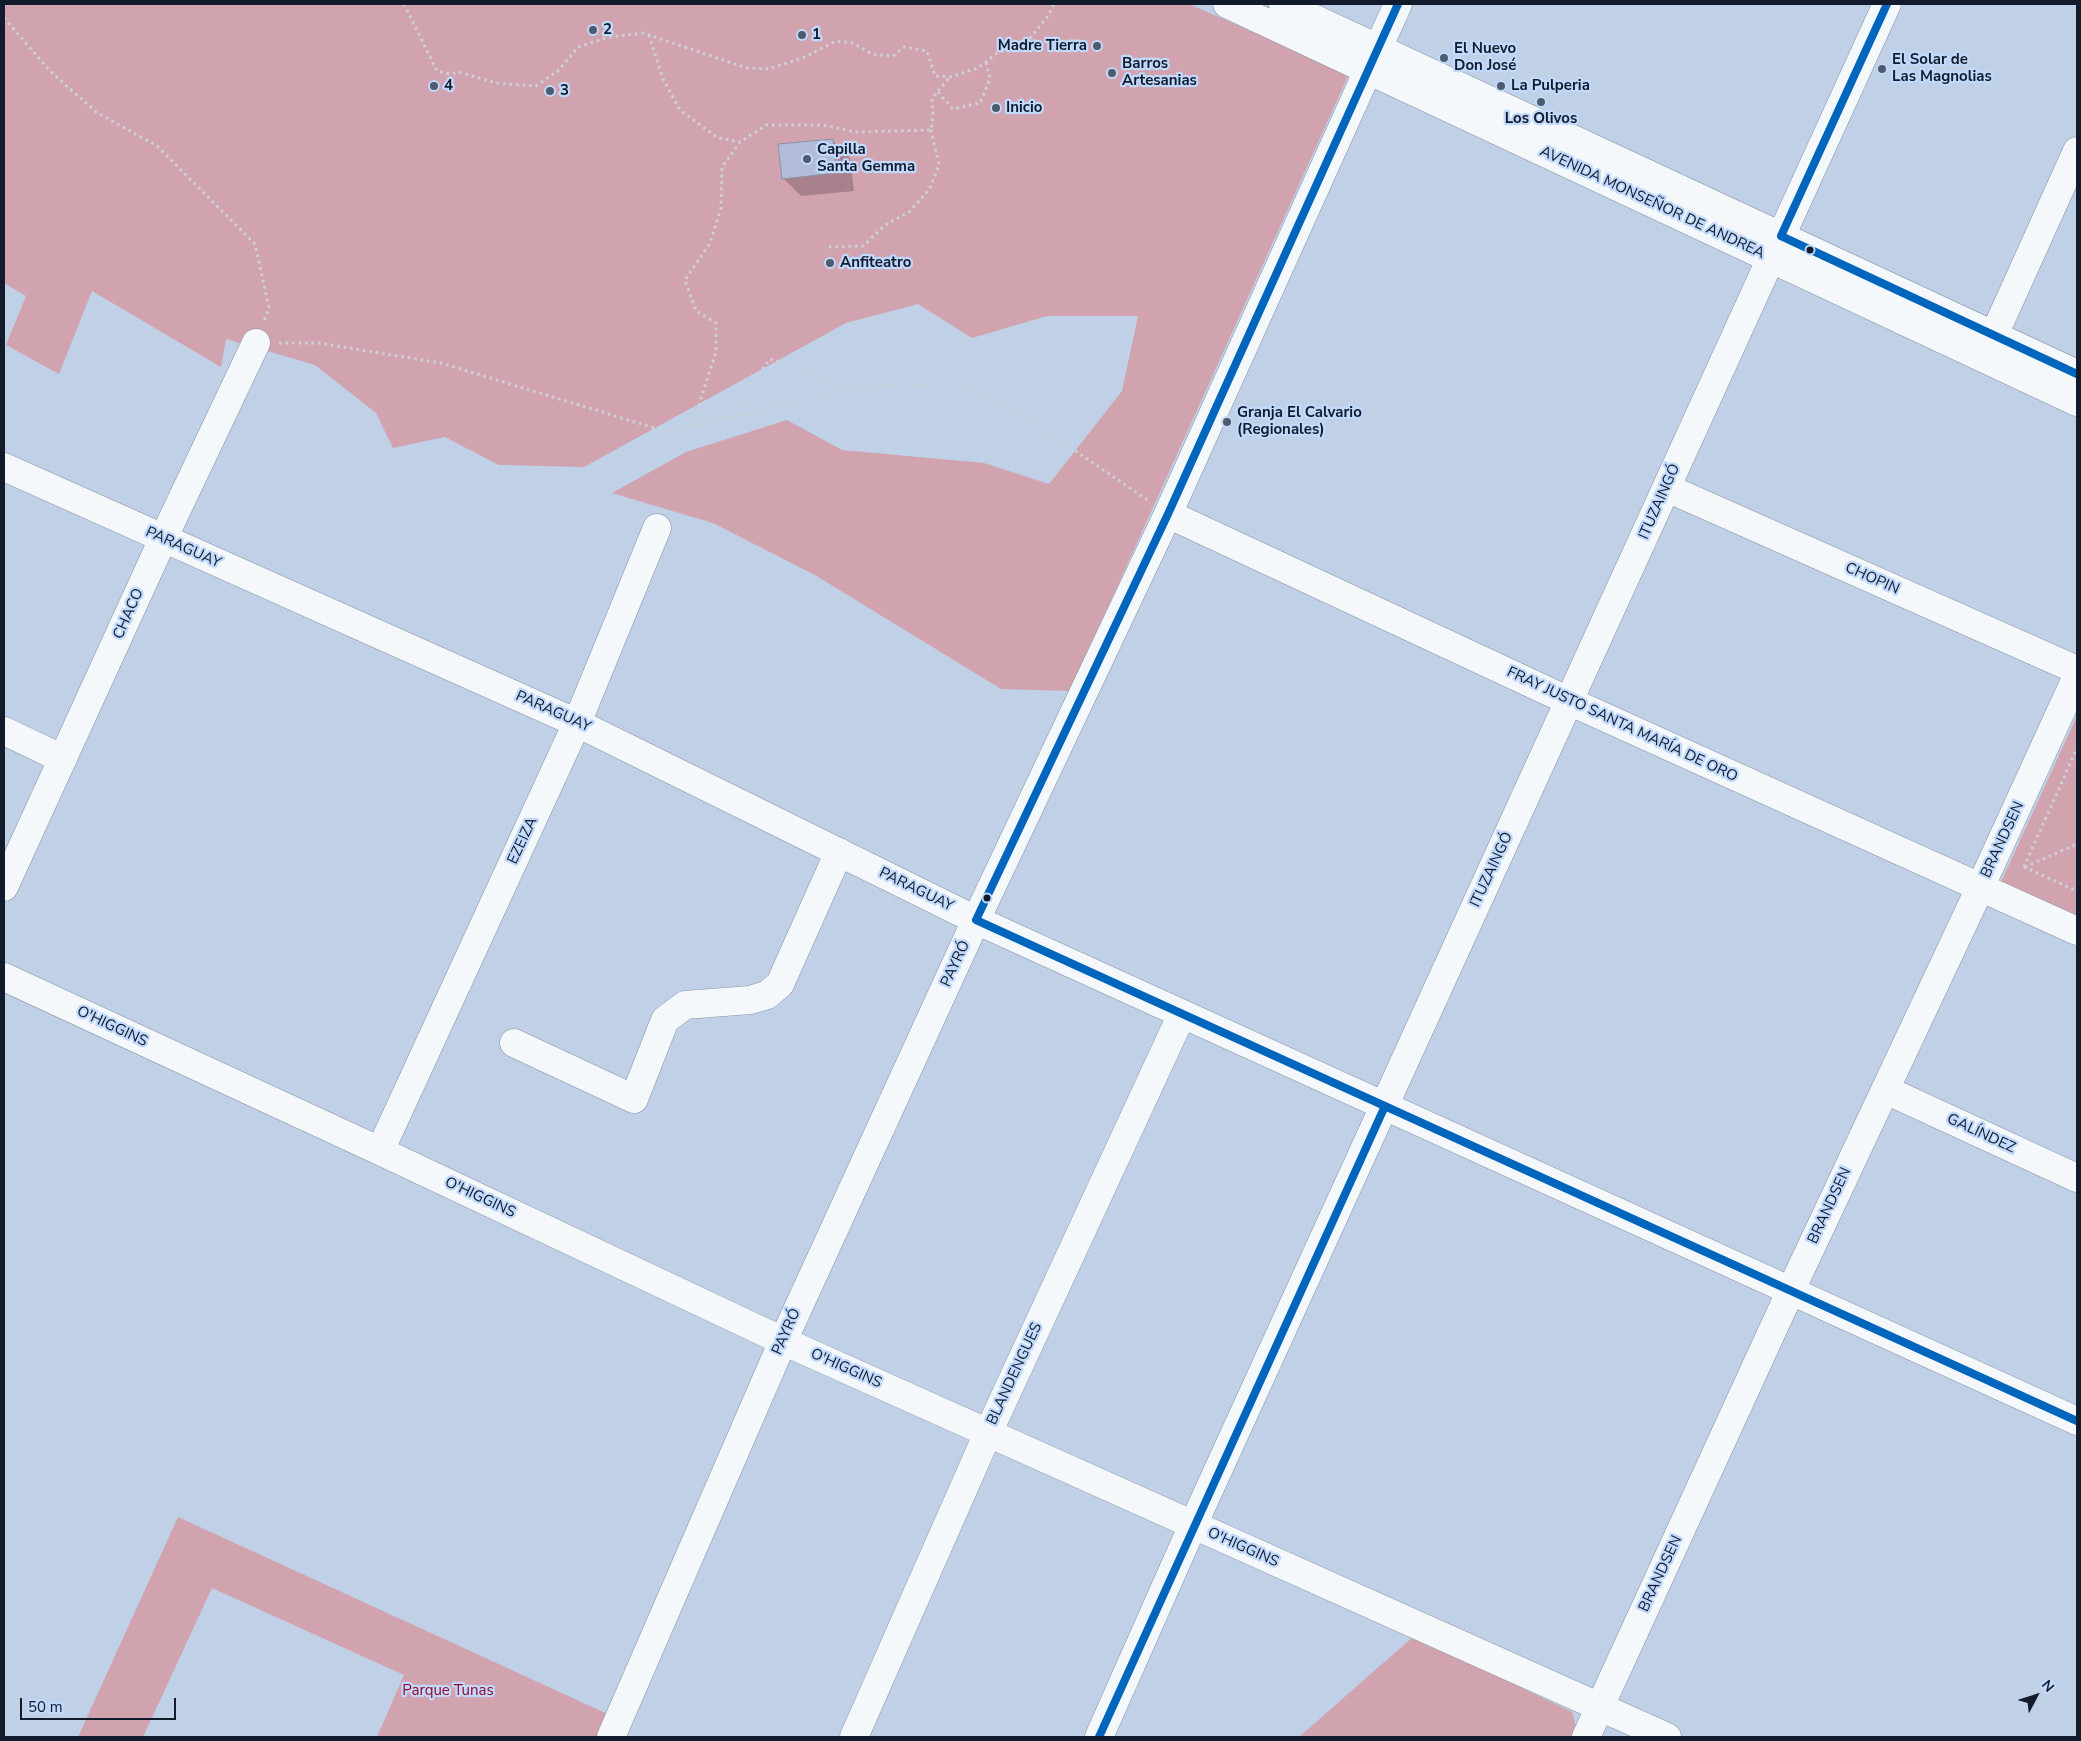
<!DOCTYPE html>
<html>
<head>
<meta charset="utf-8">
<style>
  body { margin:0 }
  #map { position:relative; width:2081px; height:1741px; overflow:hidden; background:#bfd0e7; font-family:"Nunito Sans",sans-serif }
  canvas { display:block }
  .frame { position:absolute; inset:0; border:5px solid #111b2b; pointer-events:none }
  .north { position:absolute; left:2011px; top:1671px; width:50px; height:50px; -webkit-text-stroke:4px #c1d9fc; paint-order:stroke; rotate:50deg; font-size:14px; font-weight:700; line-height:20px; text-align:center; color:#111b2b }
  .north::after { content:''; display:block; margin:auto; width:18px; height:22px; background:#111b2b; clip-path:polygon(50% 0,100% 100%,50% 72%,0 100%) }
  .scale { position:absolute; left:20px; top:1698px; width:156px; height:22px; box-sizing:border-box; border:2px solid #111b2b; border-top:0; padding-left:6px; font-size:15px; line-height:18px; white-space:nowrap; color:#111b2b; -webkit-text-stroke:4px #c1d9fc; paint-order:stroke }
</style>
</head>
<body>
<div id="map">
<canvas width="2081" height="1741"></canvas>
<div class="frame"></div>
<div class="north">N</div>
<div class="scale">50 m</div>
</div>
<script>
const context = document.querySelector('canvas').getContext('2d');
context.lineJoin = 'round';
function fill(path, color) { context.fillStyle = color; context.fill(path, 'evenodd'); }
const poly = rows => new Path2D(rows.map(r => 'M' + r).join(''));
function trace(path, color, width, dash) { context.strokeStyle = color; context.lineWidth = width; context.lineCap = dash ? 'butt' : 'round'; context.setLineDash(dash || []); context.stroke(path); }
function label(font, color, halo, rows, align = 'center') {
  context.font = font + ' "Nunito Sans",sans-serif'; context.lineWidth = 4.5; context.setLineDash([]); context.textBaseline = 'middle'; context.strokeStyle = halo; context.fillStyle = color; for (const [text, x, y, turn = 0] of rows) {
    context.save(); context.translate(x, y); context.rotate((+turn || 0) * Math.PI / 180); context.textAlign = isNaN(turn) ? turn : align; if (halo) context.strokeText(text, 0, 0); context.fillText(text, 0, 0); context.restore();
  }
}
const green = poly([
  [4,4,1189,4,1349,74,1070,691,1001,689,815,575,713,523,612,493,686,452,787,420,842,450,984,463,1049,484,1122,391,1138,316,1047,316,972,338,918,304,846,323,584,467,499,465,445,437,393,448,376,413,315,365,226,339,221,367,92,291,59,374,6,345,26,296,4,283],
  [2077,716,2077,917,2001,882],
  [178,1517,612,1716,602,1737,377,1737,404,1675,212,1588,143,1737,78,1737],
  [1414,1636,1572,1712,1577,1730,1573,1737,1299,1737]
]);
const shadow = poly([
  [832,140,850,158,854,191,801,196,783,178]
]);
const building = poly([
  [833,139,836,173,782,179,778,144,833,139]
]);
const path = poly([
  [404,4,437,71,450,74,459,72,496,83,536,86,559,70,578,47,609,37,643,33,747,68,769,69,805,57,836,41,853,43,872,54,893,56,904,47,927,51,935,76,950,77,978,68,997,53,1026,43,1048,16,1054,4],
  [4,18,50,71,96,112,157,146,255,244,269,308,264,321],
  [649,35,663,79,680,110,718,138,740,142],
  [938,92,953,109,980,103,990,79,986,62],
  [829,247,863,246,885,225,909,212,929,190,939,165,931,130],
  [279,343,319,343,441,363,668,432,851,389,900,385,961,384,1005,403,1149,501],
  [742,415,744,394,770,359,850,389],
  [698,425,700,401,716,352,716,323,696,311,685,280,710,243,721,208,722,167,740,142,766,125,823,125,855,132,931,130,933,116,932,98,950,77],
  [2024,867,2077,748],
  [2024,867,2077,891],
  [2025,867,2077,844]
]);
const minor = poly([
  [1227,4,2077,402],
  [1283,4,2077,374],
  [1994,335,2077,151],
  [4,467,577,723,976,920,2077,1421],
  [1667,488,2077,670],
  [1168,514,1569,701,2077,931],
  [4,731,63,759],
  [4,887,163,539,256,343],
  [4,977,380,1151,783,1341,1667,1737],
  [514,1043,634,1099,665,1020,685,1005,750,1000,767,995,780,984,839,852],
  [1886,1090,2077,1178],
  [380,1151,577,723,657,528],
  [611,1737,783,1341,976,920,1168,514,1398,4],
  [854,1737,988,1433,1182,1014],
  [1099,1737,1193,1525,1887,4],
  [1586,1737,1791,1290,1980,888,2077,676]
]);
const bus1 = poly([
  [1398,4,1168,514,976,920,2077,1421],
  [1887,4,1781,236,2077,374],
  [1099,1737,1385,1106]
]);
const markers = [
  [593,30,5,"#4e5a6d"],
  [802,35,5,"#4e5a6d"],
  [1097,46,5,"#4e5a6d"],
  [1444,58,5,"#4e5a6d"],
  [1882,69,5,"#4e5a6d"],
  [1112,73,5,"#4e5a6d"],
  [434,86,5,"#4e5a6d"],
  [1501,86,5,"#4e5a6d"],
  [550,91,5,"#4e5a6d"],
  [1541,102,5,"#4e5a6d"],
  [996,108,5,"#4e5a6d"],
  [807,159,5,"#4e5a6d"],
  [1810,250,4.5,"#111b2b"],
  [830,263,5,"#4e5a6d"],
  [1227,422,5,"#4e5a6d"],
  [987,898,4.5,"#111b2b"]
];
const poiNames = [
  ["2",603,30],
  ["1",812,35],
  ["Madre Tierra",1087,46,"right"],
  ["El Nuevo",1454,49],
  ["Don José",1454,66],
  ["El Solar de",1892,60],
  ["Las Magnolias",1892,77],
  ["Barros",1122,64],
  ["Artesanias",1122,81],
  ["4",444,86],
  ["La Pulperia",1511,86],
  ["3",560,91],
  ["Inicio",1006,108],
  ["Los Olivos",1541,119,"center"],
  ["Capilla",817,150],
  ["Santa Gemma",817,167],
  ["Anfiteatro",840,263],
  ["Granja El Calvario",1237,413],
  ["(Regionales)",1237,430]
];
const streetNames = [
  ["AVENIDA MONSEÑOR DE ANDREA",1652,203,25],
  ["ITUZAINGÓ",1660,502,-66],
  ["PARAGUAY",183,548,24],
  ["CHOPIN",1872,579,24],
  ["CHACO",129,614,-66],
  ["PARAGUAY",553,712,24],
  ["FRAY JUSTO SANTA MARÍA DE ORO",1622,725,25],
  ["BRANDSEN",2003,840,-65],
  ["EZEIZA",523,841,-65],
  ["ITUZAINGÓ",1492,870,-65],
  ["PARAGUAY",916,890,26],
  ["PAYRÓ",956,964,-65],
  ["O'HIGGINS",112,1027,25],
  ["GALÍNDEZ",1981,1134,25],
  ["O'HIGGINS",480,1198,25],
  ["BRANDSEN",1830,1206,-65],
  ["PAYRÓ",787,1332,-66],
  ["O'HIGGINS",846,1369,24],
  ["BLANDENGUES",1015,1374,-65],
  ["O'HIGGINS",1243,1548,24],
  ["BRANDSEN",1661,1574,-65]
];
const parkNames = [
  ["Parque Tunas",448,1691]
];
fill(green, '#d1a3af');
fill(shadow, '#0003');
fill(building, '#b2bbd7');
trace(building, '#8a93a6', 1);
trace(minor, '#8592a4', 29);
trace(path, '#cdd2d9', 3, [2.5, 4]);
trace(minor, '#f5f8fb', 28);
trace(bus1, '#0065bd', 8);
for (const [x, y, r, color] of markers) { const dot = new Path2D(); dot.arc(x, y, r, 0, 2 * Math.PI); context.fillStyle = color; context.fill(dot); trace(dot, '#c1d9fc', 2); }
label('bold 15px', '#111b2b', '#c1d9fc', poiNames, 'left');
label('15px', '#111b2b', '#c1d9fc', streetNames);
label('15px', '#940829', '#c1d9fc', parkNames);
</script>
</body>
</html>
